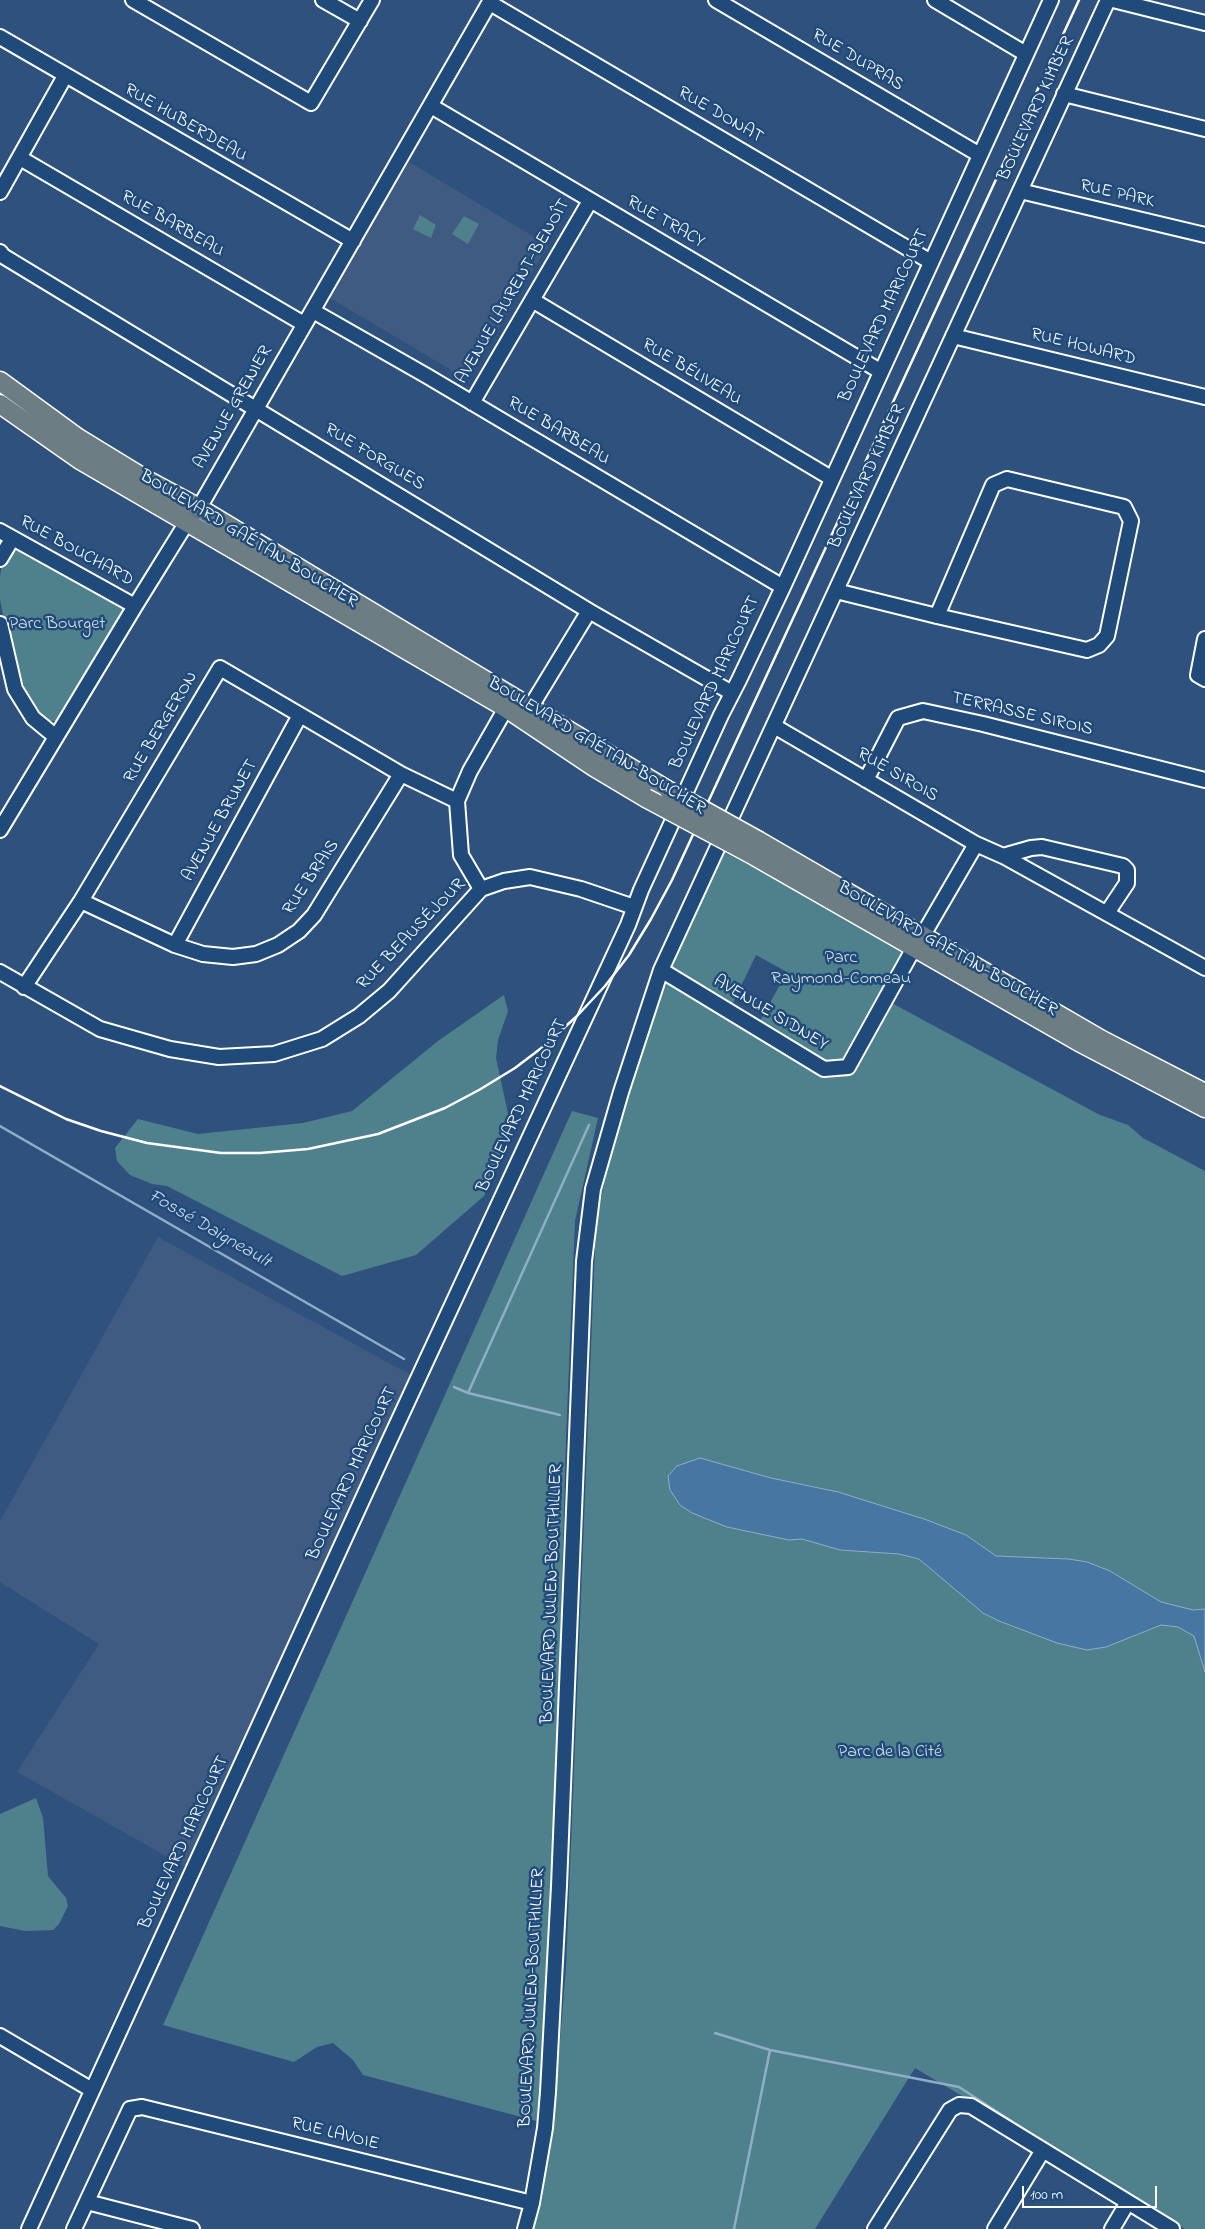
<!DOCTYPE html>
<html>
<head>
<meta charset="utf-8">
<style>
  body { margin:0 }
  #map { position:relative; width:1205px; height:2229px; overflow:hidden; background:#2e527d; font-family:"Indie Flower",sans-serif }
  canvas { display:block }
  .scale { position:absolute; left:1022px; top:2186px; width:135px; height:22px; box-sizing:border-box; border:2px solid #fff; border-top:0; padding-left:6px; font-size:15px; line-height:18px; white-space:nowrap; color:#fff; -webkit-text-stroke:4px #1f4a7a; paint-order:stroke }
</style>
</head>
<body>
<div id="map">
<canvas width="1205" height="2229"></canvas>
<div class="scale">100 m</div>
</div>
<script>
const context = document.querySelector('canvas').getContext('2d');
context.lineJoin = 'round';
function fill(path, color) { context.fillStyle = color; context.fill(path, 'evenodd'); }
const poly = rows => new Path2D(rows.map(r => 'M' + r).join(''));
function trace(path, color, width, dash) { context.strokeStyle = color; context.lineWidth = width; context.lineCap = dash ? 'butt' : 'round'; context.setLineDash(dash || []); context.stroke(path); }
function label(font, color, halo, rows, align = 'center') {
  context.font = font + ' "Indie Flower",sans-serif'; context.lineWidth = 5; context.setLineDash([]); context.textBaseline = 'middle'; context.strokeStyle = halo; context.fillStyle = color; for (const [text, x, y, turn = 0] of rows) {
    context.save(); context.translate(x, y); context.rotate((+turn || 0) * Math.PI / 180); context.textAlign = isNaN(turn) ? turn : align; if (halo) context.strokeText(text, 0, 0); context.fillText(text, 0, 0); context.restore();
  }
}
const built = poly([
  [409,162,548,245,468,380,328,297],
  [158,1237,413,1376,189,1869,17,1772,99,1644,0,1582,0,1521]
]);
const green = poly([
  [420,215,436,225,431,238,413,229],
  [464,216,479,224,468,244,452,234],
  [17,546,124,607,56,721,50,721,29,703,3,615,0,599,0,576,2,565],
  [717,849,915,946,886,1000,1100,1115,1128,1125,1143,1138,1205,1171,1205,2229,1185,2229,915,2068,815,2229,534,2229,542,2200,555,2102,566,1969,596,1224,612,1144,664,973,756,1028,787,972,756,955,729,1011,661,970],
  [504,995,508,1011,498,1040,496,1058,510,1123,504,1147,484,1196,416,1255,342,1276,167,1186,152,1184,130,1175,117,1161,115,1148,138,1119,198,1134,303,1123,352,1111,438,1041],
  [572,1111,598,1118,575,1221,566,1437,553,1901,544,2123,363,2075,353,2060,333,2043,317,2047,294,2062,163,2025],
  [36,1798,43,1818,48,1876,66,1898,68,1906,59,1924,53,1930,25,1931,0,1926,0,1814]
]);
const water = poly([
  [700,1458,771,1478,838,1492,924,1519,966,1535,996,1556,1069,1559,1087,1562,1110,1571,1161,1602,1193,1610,1205,1609,1205,1672,1194,1636,1178,1627,1161,1625,1106,1647,1087,1650,1057,1643,999,1621,983,1613,919,1559,899,1554,840,1550,802,1539,789,1540,727,1527,692,1513,680,1505,670,1490,668,1476,677,1466,700,1458]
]);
const stream = poly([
  [0,1126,404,1359],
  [454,1387,468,1393,589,1125],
  [468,1393,560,1415],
  [715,2033,770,2050,959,2087,1053,2148],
  [734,2229,770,2050]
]);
const minor = poly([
  [133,0,311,103,372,0],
  [323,0,360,21],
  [716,0,980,155],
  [935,0,1026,54],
  [1113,0,1205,23],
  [490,3,931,262],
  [0,37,353,241],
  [1064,94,1205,129],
  [431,106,880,371],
  [20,158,304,324],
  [1020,191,1205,235],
  [0,192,65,76],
  [0,252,3,256,589,611,732,693],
  [532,300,831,478],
  [313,311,427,376,783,587],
  [953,336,1205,397],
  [472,403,590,201],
  [0,531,135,606],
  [0,559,12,539],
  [836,591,937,616,1087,650,1099,645,1107,636,1131,521,1124,507,1007,479,993,485,937,616],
  [0,624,15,689,33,718,56,737],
  [1205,639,1198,675,1205,679],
  [530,708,589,611],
  [774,726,976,844,1003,856,1205,968],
  [866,780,898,718,923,711,983,724,1205,780],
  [0,830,135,606,187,522,199,508,491,0],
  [1003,856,1031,848,1042,847,1123,866,1127,870,1127,883,1107,913],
  [481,889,461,855,457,801,470,771,506,708],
  [81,901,175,945,203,954,233,957,256,954,278,945,299,931,314,915,401,774],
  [923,935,976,844],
  [175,945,300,715],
  [661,970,824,1069,848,1067,915,946],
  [0,972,100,1029,170,1049,219,1057,274,1054,322,1039,359,1016,389,991,481,889,504,881,530,877,581,889,634,907],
  [24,987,81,901,220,668,401,774,457,801],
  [0,2036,92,2090],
  [87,2202,192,2229],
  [29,2229,385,1450,628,925,641,890,721,715,739,680,783,587,1051,0],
  [74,2229,130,2109,142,2107,532,2203],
  [525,2229,532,2203,545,2128,548,2092,559,1886,584,1261,593,1189,621,1092,661,970,1108,0],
  [875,2229,950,2110,959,2105,971,2106,1172,2229],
  [995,2229,1043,2150],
  [1112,2229,1128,2202]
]);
const major = poly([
  [0,381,78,438,145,479,199,508,669,791],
  [0,404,80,460,506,708,594,767,646,798],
  [759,841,1102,1040,1205,1093],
  [749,853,1079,1042,1205,1108]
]);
const rail = poly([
  [0,1086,66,1119,101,1131,147,1143,221,1153,260,1153,308,1149,378,1134,445,1108,479,1090,515,1068,544,1046,577,1016,605,986,629,955,651,919,672,880,1079,0]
]);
const majorBridge = poly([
  [669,791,759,841],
  [646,798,749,853]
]);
const streetNames = [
  ["RUE DUPRAS",857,61,31],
  ["BOULEVARD KIMBER",1037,109,-65],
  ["RUE DONAT",720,116,30],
  ["RUE HUBERDEAU",185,124,30],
  ["RUE PARK",1117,195,13],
  ["RUE TRACY",665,223,30],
  ["RUE BARBEAU",172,225,30],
  ["AVENUE LAURENT-BENOÎT",514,292,-60],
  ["BOULEVARD MARICOURT",885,316,-65],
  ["RUE HOWARD",1083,348,14],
  ["RUE BÉLIVEAU",691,373,31],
  ["AVENUE GRENIER",234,408,-60],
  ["RUE BARBEAU",558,432,31],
  ["RUE FORGUES",374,458,31],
  ["BOULEVARD KIMBER",868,477,-65],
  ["BOULEVARD GAÉTAN-BOUCHER",248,540,31],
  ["RUE BOUCHARD",76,552,29],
  ["BOULEVARD MARICOURT",716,683,-65],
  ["TERRASSE SIROIS",1022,715,13],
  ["RUE BERGERON",162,728,-59],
  ["BOULEVARD GAÉTAN-BOUCHER",596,747,31],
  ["RUE SIROIS",897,776,30],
  ["AVENUE BRUNET",221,821,-61],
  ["RUE BRAIS",312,878,-56],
  ["RUE BEAUSÉJOUR",412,935,-46],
  ["BOULEVARD GAÉTAN-BOUCHER",947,950,30],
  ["AVENUE SIDNEY",770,1014,31],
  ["BOULEVARD MARICOURT",523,1106,-65],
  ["BOULEVARD MARICOURT",353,1474,-65],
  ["BOULEVARD JULIEN-BOUTHILLIER",553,1594,-88],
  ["BOULEVARD MARICOURT",185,1843,-65],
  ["BOULEVARD JULIEN-BOUTHILLIER",533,1998,-87],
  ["RUE LAVOIE",335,2135,14]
];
const parkNames = [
  ["Parc Bourget",57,625],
  ["Parc",841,959],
  ["Raymond-Comeau",841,980],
  ["Parc de la Cité",890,1753]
];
const waterNames = [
  ["Fossé Daigneault",209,1230,30]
];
fill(built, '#405b81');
fill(green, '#4f818d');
fill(water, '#4676a2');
trace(water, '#90adc7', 1);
trace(stream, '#90adc7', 2.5);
trace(minor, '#fff', 18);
trace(major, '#fff', 21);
trace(minor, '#1f4a7a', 14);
trace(major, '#6d7d84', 18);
trace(rail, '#fff', 2.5);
trace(majorBridge, '#fff', 21, []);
trace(majorBridge, '#6d7d84', 18);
label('18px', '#fff', '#1f4a7a', streetNames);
label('18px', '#d3e0e2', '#1f4a7a', parkNames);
label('italic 19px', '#d1dde8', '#1f4a7a', waterNames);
</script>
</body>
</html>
